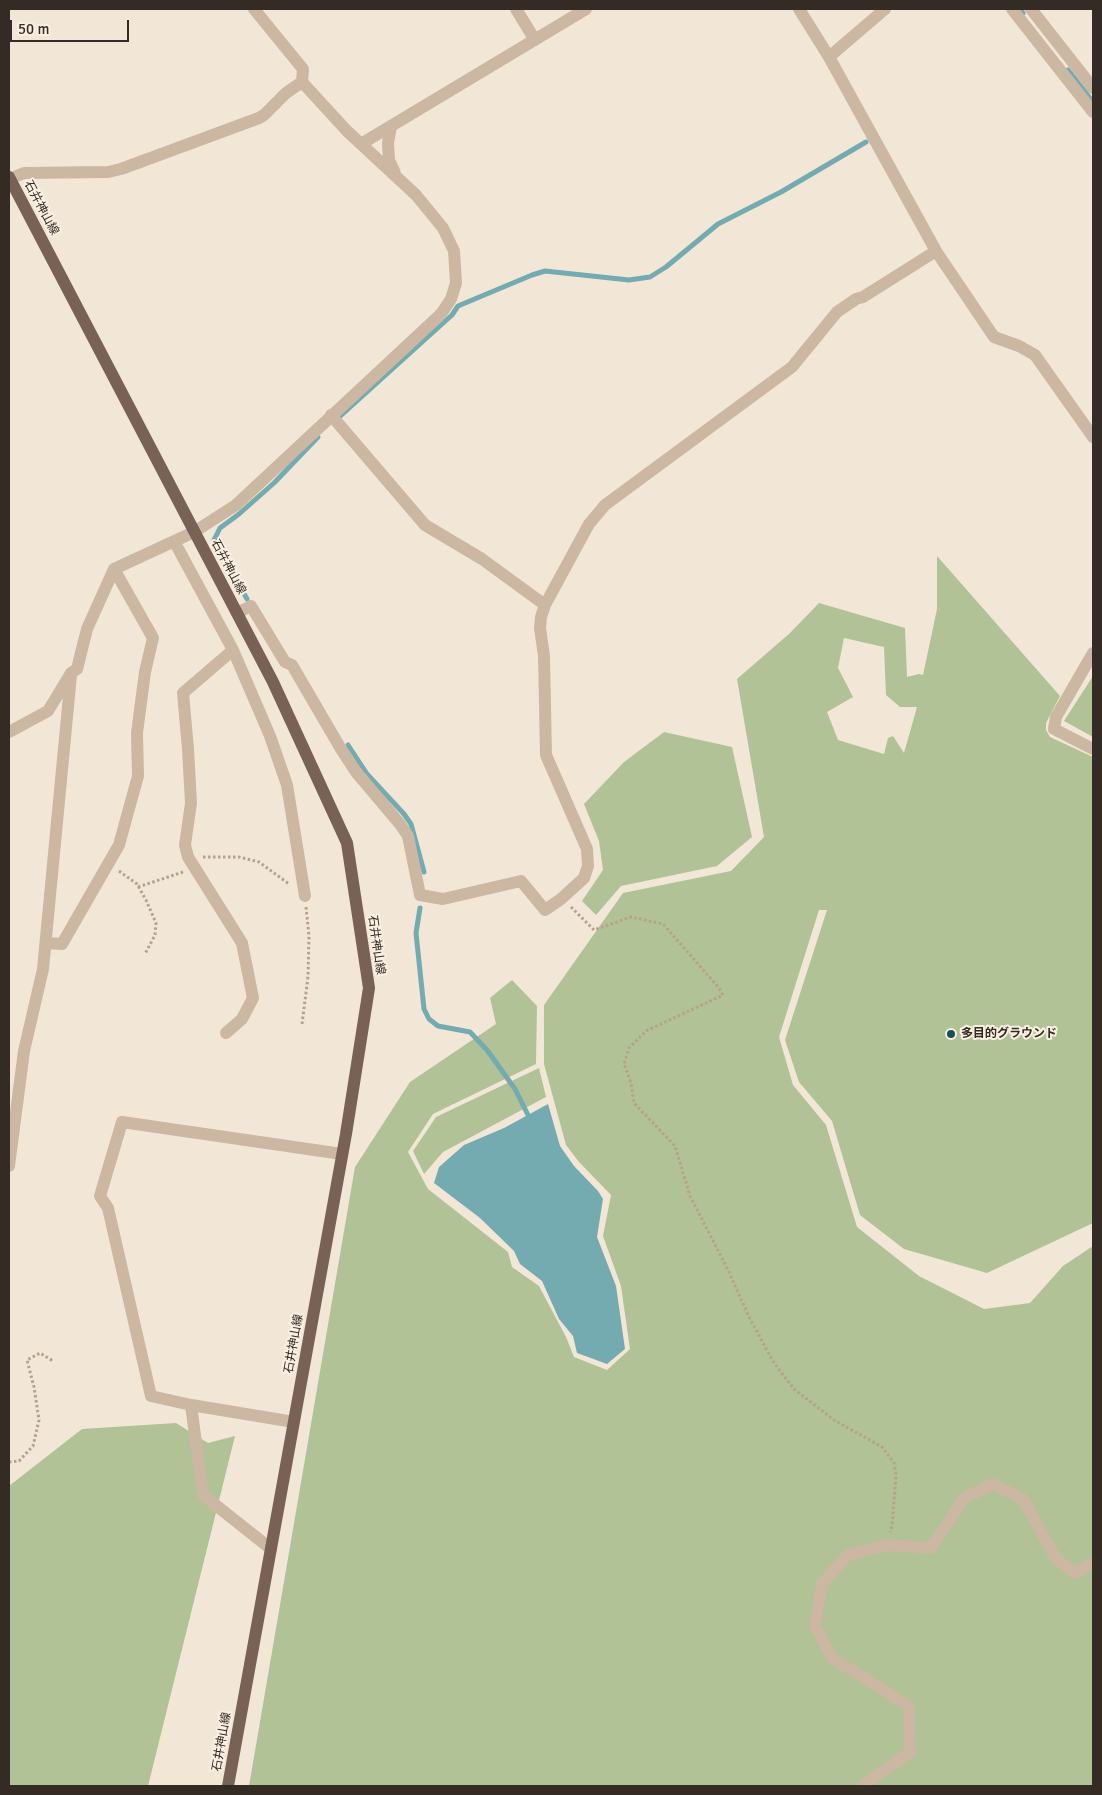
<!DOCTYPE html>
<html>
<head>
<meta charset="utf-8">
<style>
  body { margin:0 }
  #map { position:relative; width:1102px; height:1795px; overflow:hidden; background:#f2e7d6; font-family:Signika,sans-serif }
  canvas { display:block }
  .frame { position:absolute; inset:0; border:10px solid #352b25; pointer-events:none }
  .scale { position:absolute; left:10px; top:20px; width:119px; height:22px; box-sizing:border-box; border:2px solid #352b25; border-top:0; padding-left:6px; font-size:15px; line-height:18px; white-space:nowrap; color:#352b25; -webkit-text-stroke:4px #faf0e2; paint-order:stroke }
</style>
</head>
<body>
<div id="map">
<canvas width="1102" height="1795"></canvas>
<div class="frame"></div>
<div class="scale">50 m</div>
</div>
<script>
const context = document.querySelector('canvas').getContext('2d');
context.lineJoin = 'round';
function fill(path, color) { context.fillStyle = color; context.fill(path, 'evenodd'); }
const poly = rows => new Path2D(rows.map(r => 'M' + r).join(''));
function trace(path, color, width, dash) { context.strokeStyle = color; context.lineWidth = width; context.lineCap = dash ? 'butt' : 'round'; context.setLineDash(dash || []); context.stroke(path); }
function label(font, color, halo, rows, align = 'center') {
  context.font = font + ' Signika,"Noto Sans JP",sans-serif'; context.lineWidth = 4; context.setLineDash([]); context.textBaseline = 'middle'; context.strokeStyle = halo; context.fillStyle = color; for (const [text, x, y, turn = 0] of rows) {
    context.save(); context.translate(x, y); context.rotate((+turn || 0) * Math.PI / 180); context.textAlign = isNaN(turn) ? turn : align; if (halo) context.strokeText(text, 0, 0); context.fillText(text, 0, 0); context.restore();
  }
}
const green = poly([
  [937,556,1060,696,1046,723,1046,730,1050,737,1093,757,1093,1223,987,1273,904,1249,860,1215,832,1121,799,1082,785,1040,827,910,819,910,779,1037,793,1085,826,1125,857,1227,919,1276,984,1309,1030,1303,1063,1266,1093,1246,1093,1786,249,1786,355,1167,410,1082,496,1024,490,998,512,980,537,1006,536,1064,433,1114,408,1152,428,1189,508,1252,512,1267,539,1286,566,1337,574,1357,607,1370,630,1349,621,1286,603,1236,611,1195,579,1162,566,1145,544,1064,544,1005,623,893,731,871,764,837,737,679,790,633,819,603,905,628,907,677,919,674,923,675,937,609],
  [844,638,884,647,886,695,900,707,917,707,904,753,893,736,888,738,884,754,838,740,827,712,853,697,838,668],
  [1093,676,1093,737,1064,721],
  [664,732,732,747,752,837,717,866,621,886,596,915,582,901,603,870,599,841,584,804,624,762],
  [539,1068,546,1097,443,1152,424,1174,413,1151,436,1117],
  [176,1423,208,1443,235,1436,148,1786,9,1786,9,1486,82,1429]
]);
const water = poly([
  [548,1104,560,1146,574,1166,598,1191,603,1199,597,1237,616,1286,625,1349,607,1364,577,1353,573,1336,559,1319,542,1281,520,1264,514,1251,480,1218,434,1183,439,1167,464,1145,504,1128]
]);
const stream = poly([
  [1020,9,1023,13],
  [1068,70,1093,102],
  [337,419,452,315,458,306,532,275,545,271,629,280,650,277,666,267,718,224,781,192,866,142],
  [247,599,214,540,220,528,239,514,274,483,318,437],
  [348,745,367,774,404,814,411,824,424,872],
  [420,908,416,933,424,1009,429,1019,438,1026,470,1032,487,1050,515,1089,530,1119]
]);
const path = poly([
  [203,857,239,857,259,862,289,884],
  [119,871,137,884,146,900,156,923,155,935,145,954],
  [138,887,183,872],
  [571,907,594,930,631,917,663,924,719,988,723,995,646,1031,629,1048,624,1064,631,1083,634,1103,675,1146,690,1196,728,1270,749,1317,774,1363,794,1389,834,1420,882,1447,894,1463,896,1474,892,1527,890,1532],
  [302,1024,308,977,309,936,306,907],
  [9,1462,19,1461,33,1446,39,1420,34,1387,27,1360,40,1353,53,1361]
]);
const minor = poly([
  [516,9,535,40],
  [799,9,829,57,936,251,994,337,1019,346,1035,355,1093,437],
  [1012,9,1093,112],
  [1031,9,1093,88],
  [829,57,885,9],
  [391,126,388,143,389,160,395,173],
  [361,144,586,9],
  [9,179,24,173,108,172,121,169,259,118,264,115,286,93,302,82],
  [331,415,425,525,482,559,545,605],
  [174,541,233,650,270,736,287,785,305,896],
  [237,613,251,606,285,662,292,665,341,749,356,772,400,824,408,836,420,895,443,899,521,881,545,910,561,899,584,878,588,866,587,849,546,755,544,656,540,628,541,617,545,605,589,524,605,505,792,367,837,312,856,299,863,297,936,251],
  [1093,653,1056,717,1054,729,1093,749],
  [9,732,48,711,71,673,77,669,87,629,114,569,194,532,236,505,441,314,451,299,456,283,454,251,443,228,416,195,347,131,302,82,303,69,254,9],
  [46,943,62,944,119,845,138,776,137,733,145,672,153,638,114,569],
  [226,1033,242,1019,253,998,242,943,188,857,185,845,191,803,188,749,183,693,233,650],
  [9,1166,24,1051,43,969,71,675],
  [191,1405,151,1396,108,1208,100,1196,122,1122,342,1154],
  [271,1549,203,1495,191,1405,294,1422],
  [862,1786,910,1752,909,1706,832,1658,815,1626,822,1584,848,1555,885,1545,931,1548,964,1498,993,1484,1023,1499,1056,1559,1075,1573,1093,1563]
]);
const primary = poly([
  [9,177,273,682,347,843,369,988,346,1134,228,1786]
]);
const markers = [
  [951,1034,5,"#185058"]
];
const streetNames = [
  ["石井神山線",41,208,62],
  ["石井神山線",228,567,62],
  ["石井神山線",376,945,82],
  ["石井神山線",294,1344,-80],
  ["石井神山線",222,1742,-80]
];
const poiNames = [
  ["多目的グラウンド",961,1034]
];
fill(green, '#b0c296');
fill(water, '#73abb1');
trace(stream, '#73abb1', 5);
trace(path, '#b6a18c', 3, [2.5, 2.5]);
trace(minor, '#cbb7a2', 12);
trace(primary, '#786255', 12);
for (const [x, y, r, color] of markers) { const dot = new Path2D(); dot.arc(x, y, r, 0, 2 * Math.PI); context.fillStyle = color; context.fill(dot); trace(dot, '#faf0e2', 2); }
label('12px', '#352b25', '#faf0e2', streetNames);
label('bold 12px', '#352b25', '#faf0e2', poiNames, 'left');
</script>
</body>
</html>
